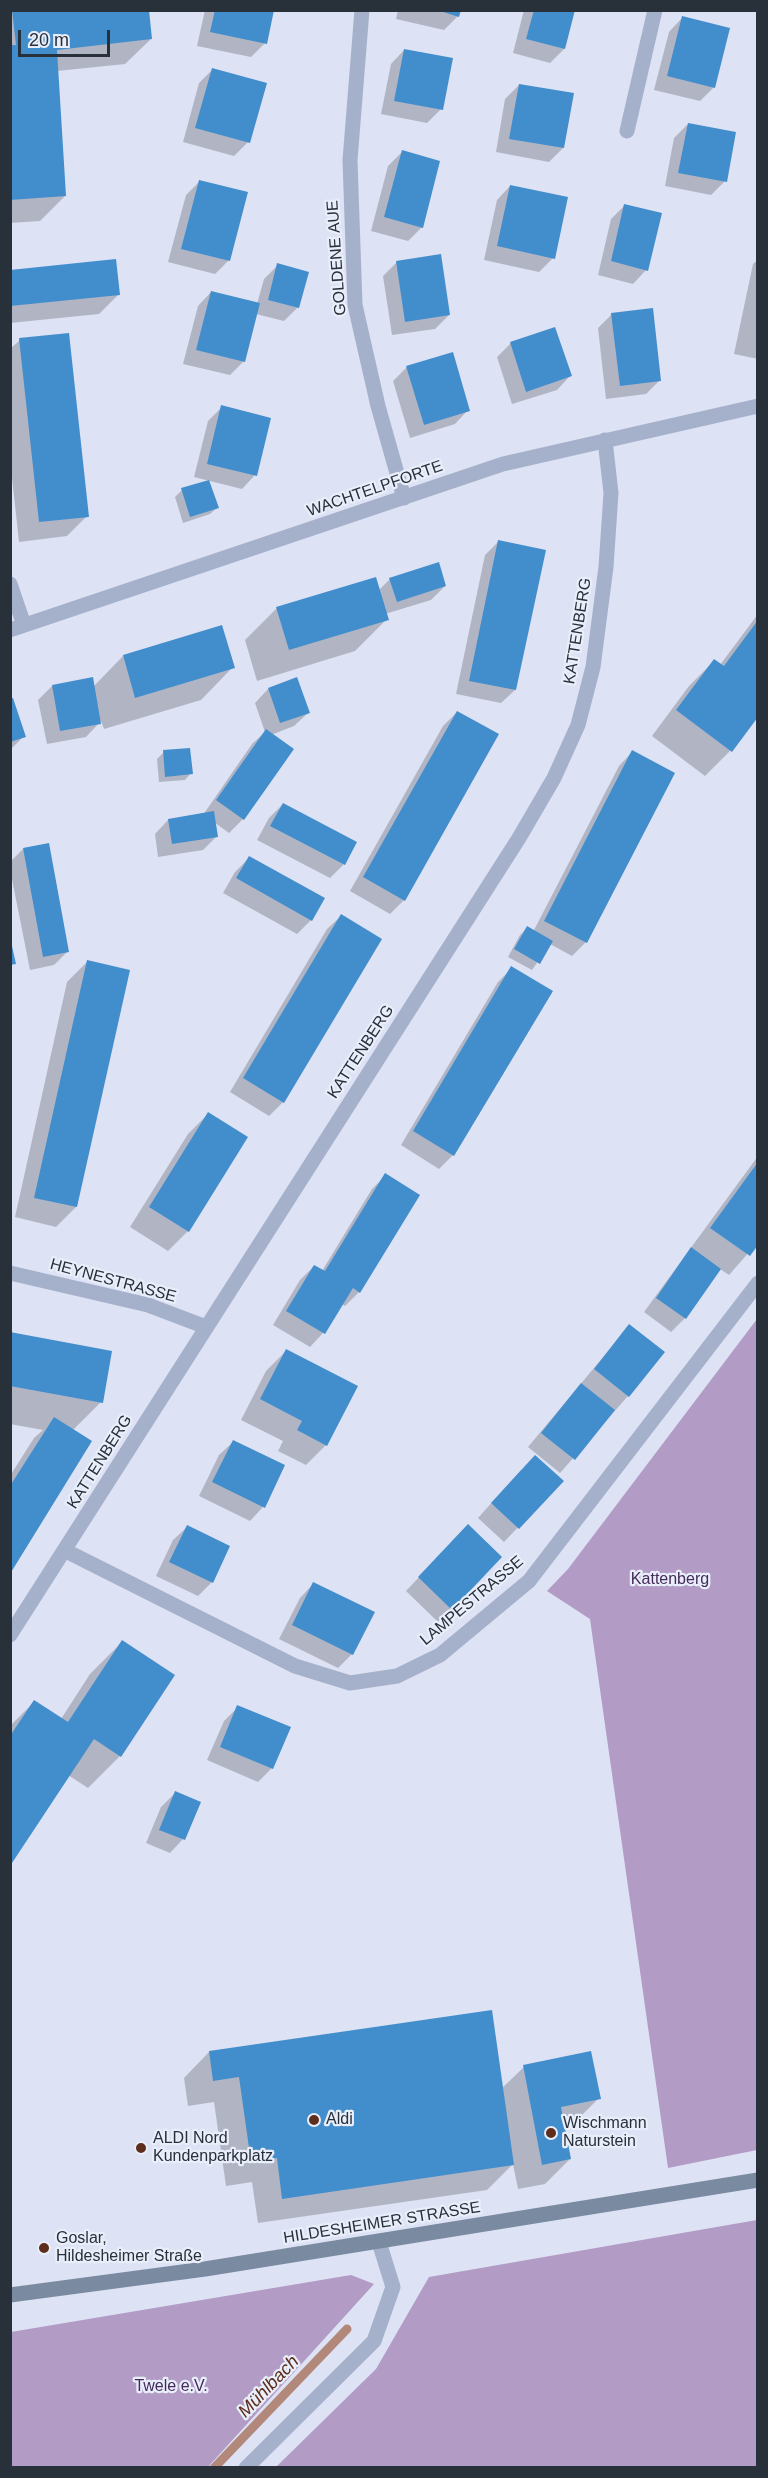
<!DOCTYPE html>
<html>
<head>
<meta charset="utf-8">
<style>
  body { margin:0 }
  #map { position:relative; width:768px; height:2478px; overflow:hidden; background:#dde2f4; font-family:Arial,sans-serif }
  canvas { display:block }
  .frame { position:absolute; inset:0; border:12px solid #283039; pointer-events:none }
  .scale { position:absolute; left:18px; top:30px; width:92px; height:27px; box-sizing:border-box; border:3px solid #283039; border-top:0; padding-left:8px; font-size:18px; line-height:21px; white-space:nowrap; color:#283039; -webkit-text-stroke:4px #e9eefb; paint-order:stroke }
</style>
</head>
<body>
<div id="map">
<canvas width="768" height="2478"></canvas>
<div class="frame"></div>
<div class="scale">20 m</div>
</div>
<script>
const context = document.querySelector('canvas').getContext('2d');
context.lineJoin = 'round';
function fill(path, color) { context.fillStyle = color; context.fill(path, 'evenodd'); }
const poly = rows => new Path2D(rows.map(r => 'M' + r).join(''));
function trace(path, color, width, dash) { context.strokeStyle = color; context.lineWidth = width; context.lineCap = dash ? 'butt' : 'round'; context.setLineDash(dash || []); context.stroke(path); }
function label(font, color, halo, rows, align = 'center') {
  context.font = font + ' Arial,sans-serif'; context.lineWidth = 4.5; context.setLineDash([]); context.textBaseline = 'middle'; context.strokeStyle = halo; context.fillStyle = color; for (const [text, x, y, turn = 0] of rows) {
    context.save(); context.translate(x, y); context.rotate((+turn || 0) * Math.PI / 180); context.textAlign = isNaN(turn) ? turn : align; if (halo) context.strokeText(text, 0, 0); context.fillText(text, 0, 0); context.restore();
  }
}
const green = poly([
  [757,1319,757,2150,668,2168,590,1619,547,1591,568,1569],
  [757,2220,757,2467,276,2467,376,2369,429,2277],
  [351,2275,374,2284,208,2467,11,2467,11,2332]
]);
const shadow = poly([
  [10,10,147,10,151,39,125,64,57,71,65,196,40,221,10,223],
  [205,10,272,10,265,43,251,57,197,46],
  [398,10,459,10,458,16,444,30,396,19],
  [524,10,574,10,564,49,550,63,513,53],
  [682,18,714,87,700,101,654,90,669,32],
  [404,50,441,109,427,123,381,114,391,64],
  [213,69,248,142,234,156,183,142,199,83],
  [519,85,563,148,549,162,496,152,505,99],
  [688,124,725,181,711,195,665,186,674,138],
  [402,152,422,227,408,241,371,231,388,166],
  [200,181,246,193,228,261,215,274,168,262,186,195],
  [510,186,553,258,539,272,484,260,497,200],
  [625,205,646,270,633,284,598,275,611,219],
  [758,260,758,359,734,354,753,264],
  [397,262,449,315,435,329,392,335,383,276],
  [278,265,298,307,284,321,256,314,244,361,230,375,183,364,198,306,211,292,257,304,264,279],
  [10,272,119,294,99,314,10,323],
  [612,314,660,380,646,394,606,399,598,328],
  [20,340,87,516,67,536,19,542,10,459,10,349],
  [511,343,570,376,557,390,512,404,497,357],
  [407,367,468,410,455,424,410,438,393,381],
  [222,407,255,475,242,489,194,477,208,421],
  [182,490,217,508,210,514,183,523,175,497],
  [499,541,515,690,501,703,456,694,485,555],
  [390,579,445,586,431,600,385,614,387,619,355,651,257,681,245,640,277,608,378,591],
  [758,614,758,714,730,751,705,776,652,736,689,686,714,661,720,665],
  [221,627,233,667,201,700,104,729,101,721,86,737,47,744,38,700,52,686,93,687,123,656],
  [268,689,308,713,294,726,271,735,292,749,243,819,229,833,214,822,217,836,203,850,158,857,155,834,168,820,203,815,252,744,265,732,255,703],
  [10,700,24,736,10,750],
  [457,712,404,900,390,914,350,891,443,726],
  [164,752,191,773,185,780,159,782,157,759],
  [632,752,586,942,572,956,550,944,532,970,508,957,520,935,527,928,533,932,619,766],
  [283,804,355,842,344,864,330,878,257,840,269,818],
  [23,849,68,951,54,965,30,970,10,869,10,862],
  [249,858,311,920,297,934,223,893,235,872],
  [341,916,283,1102,269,1116,230,1092,327,929],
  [87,962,76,1207,56,1227,15,1217,67,982],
  [512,968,453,1155,439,1169,401,1145,498,982],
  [208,1114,188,1231,168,1251,130,1227,188,1134],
  [758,1156,758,1242,729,1275,720,1269,685,1318,671,1332,644,1312],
  [386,1175,359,1292,345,1306,342,1304,323,1333,310,1347,273,1325,300,1280,314,1266,322,1271,372,1189],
  [629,1326,628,1396,560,1473,528,1447],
  [10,1334,101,1402,73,1430,10,1571,10,1476,34,1438,43,1430,10,1424],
  [286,1351,326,1445,306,1465,278,1451,283,1441,241,1420,266,1371],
  [233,1442,263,1507,250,1521,199,1496,219,1455],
  [521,1470,562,1481,504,1542,478,1518],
  [187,1527,228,1547,211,1583,198,1596,156,1576,173,1540],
  [454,1540,451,1609,438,1622,406,1591],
  [313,1584,352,1654,338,1668,279,1639,300,1598],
  [122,1642,120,1756,88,1788,68,1775,10,1863,10,1726,34,1702,61,1719,90,1674],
  [238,1707,272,1768,258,1782,207,1760,224,1721],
  [175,1793,183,1839,170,1853,146,1843,161,1807],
  [209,2052,502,2088,524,2067,599,2098,574,2123,563,2126,570,2159,545,2184,518,2189,513,2164,487,2190,258,2223,252,2182,226,2186,214,2102,188,2106,184,2078]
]);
const stream = poly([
  [214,2468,347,2329]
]);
const building = poly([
  [12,10,149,10,152,39,57,50,66,196,10,200,10,45,16,45],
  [215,10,274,10,267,44,210,32],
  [437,10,461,10,459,17],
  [534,10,575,10,565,49,526,39],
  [682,16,730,28,715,88,667,76],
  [404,49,453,58,443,110,394,101],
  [212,68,267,83,250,143,195,128],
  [519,84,574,93,564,148,509,139],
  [688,123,736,132,727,182,678,173],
  [402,150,440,161,423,228,384,217],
  [199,180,248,192,230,261,181,249],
  [510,185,568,197,555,259,497,246],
  [624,204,662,213,648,271,611,261],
  [441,254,450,315,405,322,396,261],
  [116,259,120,295,10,306,10,270],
  [277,263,309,272,299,308,268,300],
  [211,291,260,303,245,362,196,350],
  [653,308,661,381,620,386,611,313],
  [555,327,572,376,526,392,510,342],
  [69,333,89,517,39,522,19,338],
  [453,352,470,411,424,425,406,366],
  [221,405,271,418,257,476,207,464],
  [209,480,219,508,190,517,181,488],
  [498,540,546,550,516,690,469,681],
  [439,562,446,586,397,602,389,578],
  [376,577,389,620,289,650,276,607],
  [758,620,758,717,732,752,676,710,714,659,724,666],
  [222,625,235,668,135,698,123,655],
  [93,677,101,724,60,731,52,685],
  [297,677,310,713,280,723,268,688],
  [10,698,13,698,26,737,10,742],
  [457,711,499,734,405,901,363,877],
  [266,729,294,749,244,820,216,800],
  [190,748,193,774,165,777,163,750],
  [632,750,675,773,587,943,544,921],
  [283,803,357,842,345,865,270,826],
  [214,811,218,837,172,844,168,819],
  [49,843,69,952,43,957,23,848],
  [249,856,325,898,312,921,236,878],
  [341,914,382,939,284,1103,243,1078],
  [527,926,553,941,540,964,514,949],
  [10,937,16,964,10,965],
  [87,960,130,970,77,1207,34,1198],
  [511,966,553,991,454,1156,413,1131],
  [208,1112,248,1137,189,1232,149,1207],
  [758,1162,758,1245,750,1256,710,1228],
  [385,1173,420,1195,360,1293,353,1288,325,1334,286,1311,314,1265,325,1271],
  [691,1247,721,1269,686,1319,656,1298],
  [629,1324,665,1352,629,1397,594,1369],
  [10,1332,112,1351,103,1403,10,1386],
  [286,1349,358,1386,327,1446,297,1430,302,1421,260,1399],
  [581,1383,615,1410,575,1460,541,1433],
  [54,1417,92,1441,10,1574,10,1486],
  [233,1440,285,1465,265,1508,212,1482],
  [535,1455,564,1481,519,1529,491,1503],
  [468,1524,502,1557,452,1610,418,1577],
  [187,1525,230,1546,213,1583,169,1562],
  [313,1582,375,1612,353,1655,292,1625],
  [122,1640,175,1675,121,1757,94,1739,10,1866,10,1736,34,1700,68,1722],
  [237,1705,291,1727,273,1769,220,1747],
  [175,1791,201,1802,185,1840,159,1830],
  [492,2010,514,2165,282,2199,277,2158,251,2162,239,2077,213,2081,209,2051],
  [591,2051,601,2099,561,2107,571,2159,542,2165,523,2065]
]);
const street = poly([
  [362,10,350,160,355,305,378,406,404,498],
  [627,131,655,10],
  [10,584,24,625],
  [10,630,503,464,758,406],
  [10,1273,148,1305,206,1327],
  [66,1551,295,1666,350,1683,397,1676,440,1655,529,1581,758,1283],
  [10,1635,519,838,554,778,578,725,593,667,606,567,611,493,605,440],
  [246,2468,374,2341,393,2287,379,2242]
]);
const secondary = poly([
  [10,2295,205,2269,758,2180]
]);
const markers = [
  [314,2120,6,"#5d2e1b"],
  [551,2133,6,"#5d2e1b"],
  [141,2148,6,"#5d2e1b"],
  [44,2248,6,"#5d2e1b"]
];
const streetNames = [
  ["GOLDENE AUE",337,258,-94],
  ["WACHTELPFORTE",375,489,-19],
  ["KATTENBERG",578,631,-81],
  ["KATTENBERG",361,1052,-57],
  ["HEYNESTRASSE",113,1281,15],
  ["KATTENBERG",100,1462,-58],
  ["LAMPESTRASSE",472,1601,-40],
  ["HILDESHEIMER STRASSE",382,2223,-9]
];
const parkNames = [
  ["Kattenberg",670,1580],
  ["Twele e.V.",171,2387]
];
const poiNames = [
  ["Aldi",326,2120],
  ["Wischmann",563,2124],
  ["Naturstein",563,2142],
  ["ALDI Nord",153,2139],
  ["Kundenparkplatz",153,2157],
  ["Goslar,",56,2239],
  ["Hildesheimer Straße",56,2257]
];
const waterNames = [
  ["Mühlbach",269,2387,-46]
];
fill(green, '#b29bc4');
fill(shadow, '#0003');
trace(stream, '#b2887a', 9);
fill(building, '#428dcc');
trace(street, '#a5b1ca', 15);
trace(secondary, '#798aa1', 15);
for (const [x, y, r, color] of markers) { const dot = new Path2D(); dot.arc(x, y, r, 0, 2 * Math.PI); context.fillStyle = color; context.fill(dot); trace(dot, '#e9eefb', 2); }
label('16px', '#283039', '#e9eefb', streetNames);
label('16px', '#452b59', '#e9eefb', parkNames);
label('16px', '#283039', '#e9eefb', poiNames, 'left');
label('italic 18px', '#5d2e1b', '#e9eefb', waterNames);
</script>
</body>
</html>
